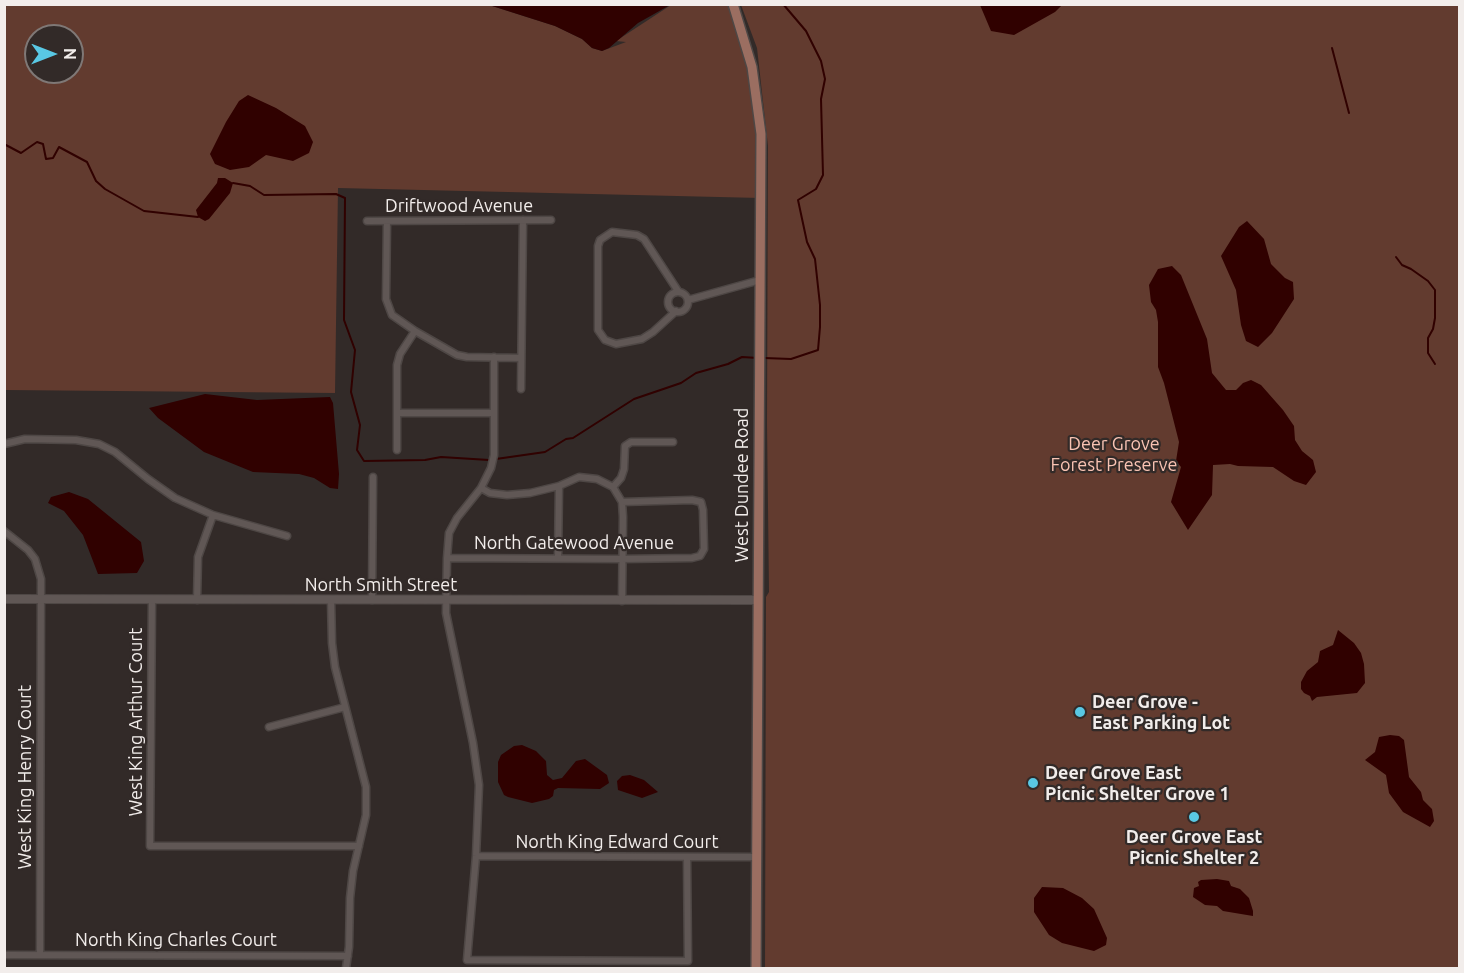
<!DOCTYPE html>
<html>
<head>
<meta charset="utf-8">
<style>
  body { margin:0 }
  #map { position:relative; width:1464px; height:973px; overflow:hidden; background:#322a28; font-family:Ubuntu,sans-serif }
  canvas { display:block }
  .frame { position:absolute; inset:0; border:6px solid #f2edeb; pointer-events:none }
  .north { position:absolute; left:24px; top:24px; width:60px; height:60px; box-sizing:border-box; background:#322a28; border:2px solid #7f7876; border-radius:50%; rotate:90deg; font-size:16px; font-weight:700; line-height:24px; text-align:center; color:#f2edeb }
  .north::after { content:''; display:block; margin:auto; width:21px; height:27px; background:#59c8e4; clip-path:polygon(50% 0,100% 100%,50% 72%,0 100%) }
</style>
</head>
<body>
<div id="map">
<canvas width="1464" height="973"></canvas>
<div class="frame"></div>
<div class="north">N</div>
</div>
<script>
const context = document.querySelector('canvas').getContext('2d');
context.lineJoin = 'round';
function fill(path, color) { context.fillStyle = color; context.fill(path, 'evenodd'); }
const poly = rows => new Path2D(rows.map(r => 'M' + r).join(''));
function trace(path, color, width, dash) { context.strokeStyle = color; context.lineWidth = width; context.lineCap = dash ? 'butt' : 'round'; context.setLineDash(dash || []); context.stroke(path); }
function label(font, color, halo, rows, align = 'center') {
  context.font = font + ' Ubuntu,sans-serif'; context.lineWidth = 4.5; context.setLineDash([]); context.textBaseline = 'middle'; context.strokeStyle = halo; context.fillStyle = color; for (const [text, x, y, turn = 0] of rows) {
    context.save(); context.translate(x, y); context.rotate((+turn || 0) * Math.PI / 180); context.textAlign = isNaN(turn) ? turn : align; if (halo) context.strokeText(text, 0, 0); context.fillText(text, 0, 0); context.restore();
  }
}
const green = poly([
  [5,5,489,5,555,26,582,39,592,48,602,51,626,42,616,41,671,5,733,5,757,105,761,198,338,188,335,393,5,390],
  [36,36,72,36,72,72,36,72],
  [741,5,1459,5,1459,968,765,968,766,597,769,592,767,423,768,146,757,48]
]);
const water = poly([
  [489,5,670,5,638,23,609,48,602,51,592,48,582,39,555,26],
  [980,5,980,4,1062,5,1055,12,1014,35,991,31],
  [248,95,276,108,305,126,313,142,309,153,293,161,266,155,249,167,230,170,215,164,210,154,226,122,239,101],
  [218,178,225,178,233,183,230,193,209,219,205,221,198,217,196,210,217,183],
  [1247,221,1264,239,1271,264,1285,278,1293,282,1294,299,1272,333,1258,347,1246,341,1241,325,1236,290,1221,256,1239,227],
  [1172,266,1181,275,1207,339,1212,373,1226,390,1236,390,1243,383,1251,380,1261,385,1283,410,1294,426,1295,440,1302,451,1313,460,1316,472,1306,485,1294,481,1273,467,1238,466,1230,464,1213,465,1212,495,1188,530,1171,502,1181,467,1176,461,1179,442,1164,383,1158,367,1158,322,1156,310,1151,302,1149,285,1158,269],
  [205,394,257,400,330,397,333,403,339,474,338,489,330,488,314,478,299,474,253,472,204,452,158,418,149,408],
  [69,492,88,499,141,542,144,561,137,573,98,574,83,535,64,511,48,503,51,497],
  [1338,630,1354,643,1361,653,1364,664,1365,683,1357,693,1317,697,1312,701,1310,696,1304,693,1301,689,1301,682,1307,671,1318,662,1320,651,1333,645],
  [1390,735,1399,736,1404,740,1409,777,1421,792,1423,800,1432,809,1434,821,1430,827,1403,812,1389,793,1386,775,1365,760,1375,752,1379,737],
  [522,745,536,751,546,761,547,775,553,780,562,778,576,761,585,759,607,775,609,783,600,789,558,788,554,790,553,796,549,799,532,803,508,797,504,795,498,782,498,762,501,755,514,746],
  [630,775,644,780,658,792,642,798,618,790,617,781,622,776],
  [1217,879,1229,881,1231,886,1240,889,1249,898,1253,911,1253,916,1223,911,1217,906,1205,905,1193,897,1194,888,1199,886,1198,882,1201,880],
  [1042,887,1063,888,1082,898,1094,909,1107,938,1106,945,1094,951,1062,943,1049,935,1034,912,1034,898]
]);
const stream = poly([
  [1332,48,1349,113],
  [4,144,21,153,37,142,43,144,46,159,53,158,59,147,87,162,96,181,105,189,144,211,198,217],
  [233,183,250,186,264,195,336,194,345,198,344,320,355,350,351,392,360,425,357,450,364,461,425,460,441,457,489,460,545,452,566,439,573,438,634,399,681,383,696,373,728,364,742,357,758,358],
  [1396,257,1402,265,1411,269,1428,281,1435,290,1435,318,1433,329,1428,338,1428,353,1435,364],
  [764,358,791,359,818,350,820,327,820,305,815,259,807,242,798,200,816,189,823,175,821,99,825,79,821,61,806,31,783,4]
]);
const minor = poly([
  [367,221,551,220],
  [387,221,386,299,392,315,415,331,457,355,467,357,521,358],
  '668 302a10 10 0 1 1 20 0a10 10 0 1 1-20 0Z',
  [688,300,760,280],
  [676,311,653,332,642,339,616,344,605,340,598,330,598,246,600,240,612,232,637,235,644,239,678,291],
  [494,357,494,455,491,468,481,488,457,518,449,533,447,558,446,613,473,743,479,785,476,856,467,960,688,961,687,857],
  [521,389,523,220],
  [398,413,494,413],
  [4,444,25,439,76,440,99,444,115,452,148,479,175,498,213,515,287,536],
  [397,450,397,365,400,354,415,331],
  [613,487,622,502,623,517,622,601],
  [613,487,621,478,624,469,625,446,631,442,673,442],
  [481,488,490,493,507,495,530,493,559,486,579,477,597,479,613,487],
  [4,531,28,550,35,559,41,579,40,955],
  [447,558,621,559,692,558,700,556,704,549,703,510,701,502,692,500,622,502],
  [558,558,559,486],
  [152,600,150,846,359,846],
  [197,600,198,557,213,515],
  [331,600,332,643,335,667,366,787,366,815,353,871,350,898,349,947,346,968],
  [372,600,373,477],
  [269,727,345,707],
  [476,856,757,857],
  [4,955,348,956]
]);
const tertiary = poly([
  [4,599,758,600]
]);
const primary = poly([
  [733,4,752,67,761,134,756,968]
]);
const markers = [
  [1080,712,6,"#59c8e4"],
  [1033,783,6,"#59c8e4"],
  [1194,817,6,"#59c8e4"]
];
const streetNames = [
  ["Driftwood Avenue",459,206],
  ["West Dundee Road",742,485,-90],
  ["North Gatewood Avenue",574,543],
  ["North Smith Street",381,585],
  ["West King Arthur Court",136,722,-90],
  ["West King Henry Court",25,777,-90],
  ["North King Edward Court",617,842],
  ["North King Charles Court",176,940]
];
const parkNames = [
  ["Deer Grove",1114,444],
  ["Forest Preserve",1114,465]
];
const poiNames = [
  ["Deer Grove -",1092,702],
  ["East Parking Lot",1092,723],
  ["Deer Grove East",1045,773],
  ["Picnic Shelter Grove 1",1045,794],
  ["Deer Grove East",1194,837,"center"],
  ["Picnic Shelter 2",1194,858,"center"]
];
fill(green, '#623b2f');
fill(water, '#300100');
trace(stream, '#300100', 2);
trace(minor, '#4e4745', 9);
trace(tertiary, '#4e4745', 10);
trace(primary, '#4e4745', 12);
trace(minor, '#605755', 6);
trace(tertiary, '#605755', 8);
trace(primary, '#9b6e61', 9);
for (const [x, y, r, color] of markers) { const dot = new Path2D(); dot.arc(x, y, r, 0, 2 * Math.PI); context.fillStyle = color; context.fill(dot); trace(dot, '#322a28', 2); }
label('18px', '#f2edeb', '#322a28', streetNames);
label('18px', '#f9c3b3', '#322a28', parkNames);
label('bold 18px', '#f2edeb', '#322a28', poiNames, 'left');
</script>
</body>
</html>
